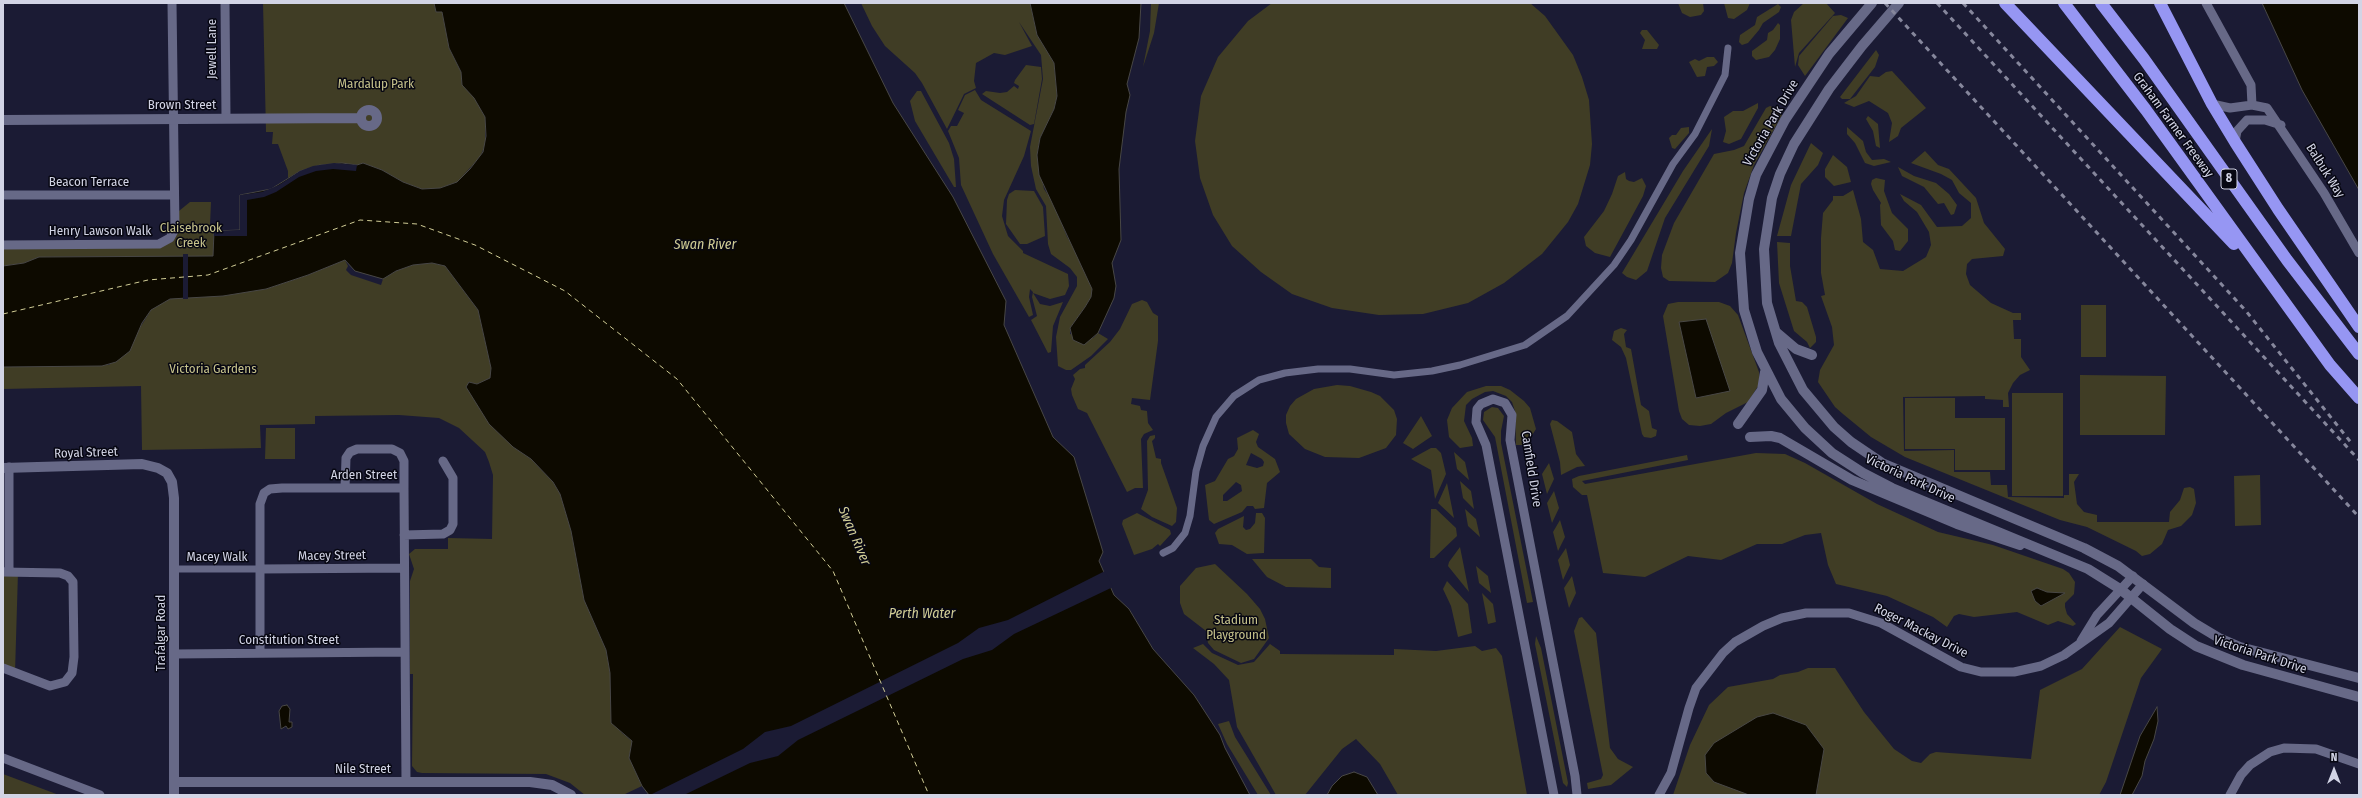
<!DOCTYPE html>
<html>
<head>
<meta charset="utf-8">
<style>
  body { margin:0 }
  #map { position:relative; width:2362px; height:798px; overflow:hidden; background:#1b1b34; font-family:"Fira Sans Condensed",sans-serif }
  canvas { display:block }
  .frame { position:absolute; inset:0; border:4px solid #d2d4e5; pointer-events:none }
  .north { position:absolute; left:2314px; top:750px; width:40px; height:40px; -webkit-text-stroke:3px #070712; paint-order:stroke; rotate:0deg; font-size:11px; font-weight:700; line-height:16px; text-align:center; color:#d2d4e5 }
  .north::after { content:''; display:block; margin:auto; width:14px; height:18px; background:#d2d4e5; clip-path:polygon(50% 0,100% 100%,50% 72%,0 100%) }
</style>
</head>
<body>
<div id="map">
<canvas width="2362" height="798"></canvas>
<div class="frame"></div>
<div class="north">N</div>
</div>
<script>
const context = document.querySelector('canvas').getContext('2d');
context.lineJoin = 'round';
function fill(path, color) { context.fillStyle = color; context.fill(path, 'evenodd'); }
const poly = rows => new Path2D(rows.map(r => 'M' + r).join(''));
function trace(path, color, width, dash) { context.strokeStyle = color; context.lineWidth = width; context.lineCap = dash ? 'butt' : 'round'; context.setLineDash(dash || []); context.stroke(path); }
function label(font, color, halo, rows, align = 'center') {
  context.font = font + ' "Fira Sans Condensed",sans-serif'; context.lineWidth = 3; context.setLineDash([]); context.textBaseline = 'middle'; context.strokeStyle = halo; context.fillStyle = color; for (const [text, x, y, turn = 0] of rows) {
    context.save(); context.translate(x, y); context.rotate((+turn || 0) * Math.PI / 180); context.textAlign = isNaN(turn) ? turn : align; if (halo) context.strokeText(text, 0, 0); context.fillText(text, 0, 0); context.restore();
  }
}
const green = poly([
  [263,3,434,3,436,12,442,12,449,48,461,72,462,85,474,97,485,117,485,145,480,157,457,182,440,188,422,189,403,182,382,170,363,163,357,165,342,163,320,165,300,171,288,178,288,171,278,144,272,144,273,132,266,132],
  [861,3,1030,3,1037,35,1054,63,1057,96,1054,109,1040,138,1037,155,1044,189,1054,204,1067,237,1076,251,1081,266,1089,278,1093,289,1091,297,1085,307,1070,328,1070,334,1093,338,1098,333,1108,339,1091,356,1071,370,1066,370,1058,366,1056,337,1060,317,1077,286,1077,277,1070,268,1051,254,1048,244,1046,206,1036,189,1031,166,1030,147,1043,79,1041,55,1019,22,1032,46,1005,55,994,53,976,63,974,81,976,88,964,94,947,129,922,83,915,73,885,46,872,26],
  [1151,3,1159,3,1154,33,1143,67,1150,31],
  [1272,3,1530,3,1545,16,1573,55,1582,77,1589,100,1592,144,1590,165,1578,204,1568,222,1542,254,1504,283,1468,303,1423,314,1379,315,1332,308,1292,294,1261,272,1232,246,1213,215,1200,178,1195,141,1201,96,1218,57,1248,21],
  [1678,3,1703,3,1704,11,1701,15,1690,17,1682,13],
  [1724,3,1750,3,1747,10,1734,19,1728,18],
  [1804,3,1826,3,1835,13,1799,53,1795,67,1791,20,1794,12],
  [1778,4,1781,7,1779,12,1763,23,1759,30,1748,43,1742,45,1739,42,1740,35,1755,25,1757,17],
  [1841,15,1848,18,1805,76,1798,65,1799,56,1833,16],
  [1778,23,1780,25,1780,39,1775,50,1769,57,1756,60,1752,56,1752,51,1767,40,1768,33,1773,30],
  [1642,30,1647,30,1659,45,1657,49,1642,49,1645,40,1640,33],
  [1876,50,1879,55,1875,67,1850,99,1842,99,1840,97],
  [1707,57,1714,57,1718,62,1714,66,1707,67,1705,76,1697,77,1689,62,1695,59,1699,61],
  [1026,65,1041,67,1042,79,1034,124,1030,125,982,94,986,91,1000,93,1007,92,1014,86,1018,89,1019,86,1014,83,1015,80],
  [1892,71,1926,108,1901,128,1898,136,1889,142,1892,123,1888,113,1869,101,1854,107,1844,103,1856,96,1870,76,1879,77,1886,72],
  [975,90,981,100,1031,131,1024,156,1004,200,1002,216,1008,236,1023,251,1023,253,1068,274,1069,286,1065,295,1050,299,1033,293,1040,304,1050,306,1063,302,1053,326,1051,352,1048,353,1031,320,1037,316,1032,297,1033,292,1030,289,1029,297,1033,315,1029,317,993,254,961,185,959,158,948,131,951,126,957,126,964,113,958,110,965,95],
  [917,91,921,91,949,143,954,159,956,187,954,187,915,121,910,101],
  [1758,103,1758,108,1741,139,1729,144,1723,142,1726,131,1724,117,1733,111,1743,111],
  [1770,106,1781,111,1782,115,1754,165,1744,193,1736,233,1732,263,1728,273,1715,282,1669,281,1663,277,1661,268,1662,255,1674,223,1714,154,1734,150,1744,146,1766,108],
  [1868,116,1878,124,1880,148,1876,146,1873,131,1866,119],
  [1689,127,1689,133,1675,149,1672,148,1669,138,1672,135,1676,135,1681,128],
  [1847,127,1863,141,1866,152,1872,160,1884,159,1891,162,1874,166,1865,163,1855,143,1847,134],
  [1712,129,1709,146,1665,218,1647,271,1636,280,1627,277,1622,273,1683,171],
  [1811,143,1823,153,1818,165,1801,184,1791,236,1777,236,1791,185],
  [1925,151,1938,165,1949,169,1976,198,1984,223,2005,249,2003,256,1972,259,1967,264,1966,274,1970,285,1991,303,2013,313,2021,313,2021,320,2013,320,2014,339,2021,339,2021,357,2030,370,2020,375,2013,383,2008,393,2009,407,2003,407,2003,400,1985,399,1985,396,1903,397,1904,451,1954,450,1954,472,1990,472,1991,485,2007,485,2008,497,2064,498,2064,495,2069,495,2069,474,2079,474,2074,482,2077,504,2084,512,2097,515,2097,522,2169,522,2170,512,2180,500,2184,488,2190,487,2194,489,2196,503,2192,515,2181,526,2168,530,2162,544,2150,554,2142,556,2136,551,2087,527,2060,520,1905,457,1871,437,1843,414,1835,407,1818,382,1820,370,1834,345,1832,327,1821,296,1825,295,1821,273,1821,238,1823,213,1833,200,1833,196,1843,196,1853,190,1861,219,1863,242,1873,250,1880,269,1903,271,1926,257,1931,245,1929,232,1917,212,1904,201,1900,194,1921,205,1937,227,1962,226,1971,218,1971,203,1959,193,1952,180,1941,174,1911,163],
  [1833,155,1847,167,1851,182,1834,186,1825,177,1825,169],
  [1898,167,1914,176,1936,183,1949,194,1957,205,1954,214,1951,215,1944,203,1938,204,1924,187,1902,176],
  [1625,172,1626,179,1629,181,1634,182,1642,178,1646,186,1643,196,1610,257,1595,253,1586,246,1584,237,1604,211,1612,194,1618,176],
  [1876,178,1885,180,1884,191,1892,213,1908,229,1908,241,1900,251,1895,250,1893,241,1881,225,1880,205,1881,203,1873,190,1871,184,1872,180],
  [1015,190,1034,191,1043,207,1045,236,1027,244,1020,244,1006,224,1007,200,1009,194],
  [190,202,211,202,210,225,214,226,213,256,39,257,24,263,3,266,3,245,159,244,170,238,174,215],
  [1777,242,1790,243,1790,266,1796,301,1802,302,1807,307,1816,337,1816,342,1810,348,1807,342,1794,331,1779,283],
  [345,260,348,266,346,270,351,275,381,285,383,279,396,271,413,265,432,263,445,266,478,310,491,368,490,378,477,384,469,382,466,387,513,447,531,459,553,482,560,494,571,531,584,600,606,650,610,673,610,703,622,733,632,741,629,758,642,786,623,795,585,795,570,783,546,774,422,773,417,772,412,766,413,674,410,674,410,581,414,569,409,554,415,549,448,549,448,538,492,539,493,475,489,462,485,452,459,428,439,418,399,415,315,416,315,424,260,425,261,448,142,450,141,386,3,389,3,367,109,365,138,331,151,310,164,301,178,297,266,289,308,275],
  [1142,300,1147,302,1153,313,1158,316,1158,341,1150,400,1132,398,1131,404,1140,406,1141,410,1147,411,1148,423,1153,430,1144,434,1141,439,1143,488,1135,488,1127,492,1087,413,1078,409,1072,395,1071,389,1075,379,1073,375,1080,369,1085,368,1085,365,1110,342,1120,329,1132,304],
  [1678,302,1719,302,1730,306,1738,315,1759,372,1760,383,1748,402,1726,413,1711,424,1700,426,1689,425,1682,419,1679,411,1663,316,1668,304],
  [2081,305,2106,305,2106,357,2081,357],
  [1621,328,1627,330,1624,334,1626,347,1631,349,1641,405,1649,411,1652,428,1657,430,1656,436,1651,438,1644,437,1642,434,1626,358,1621,347,1612,340,1614,331],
  [2080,375,2166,376,2165,435,2080,435],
  [1337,385,1350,386,1371,392,1380,396,1394,410,1397,419,1396,435,1386,448,1359,458,1325,457,1305,449,1289,434,1286,423,1286,415,1290,406,1296,399,1314,389],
  [1486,386,1501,386,1510,390,1524,401,1530,408,1536,429,1526,445,1516,445,1515,411,1512,402,1506,396,1493,391,1485,392,1472,399,1466,405,1464,421,1472,438,1473,446,1460,448,1449,437,1447,420,1452,408,1467,392],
  [2012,393,2063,393,2063,496,2012,496],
  [1905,398,1955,398,1955,418,2005,418,2005,470,1955,470,1955,449,1905,449],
  [1492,407,1498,408,1504,416,1501,431,1501,443,1533,602,1527,603,1495,437,1483,420,1484,412],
  [1421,416,1432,436,1413,449,1403,443],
  [1552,420,1557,421,1572,432,1576,454,1585,466,1577,467,1561,475,1560,462,1550,424],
  [266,428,295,428,295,459,265,459],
  [1253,430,1259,434,1256,442,1258,447,1275,459,1280,472,1267,483,1264,508,1255,509,1253,506,1247,506,1242,512,1214,524,1209,520,1205,485,1215,481,1228,459,1234,456,1238,449,1237,438],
  [1251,453,1262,459,1264,462,1263,466,1257,468,1246,465],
  [1236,482,1241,485,1242,491,1227,501,1223,501,1223,495],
  [1155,435,1155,438,1152,441,1156,458,1161,459,1161,463,1177,508,1176,522,1172,526,1152,517,1141,509,1148,490,1147,441,1150,436],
  [1431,448,1436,448,1441,453,1446,474,1435,499,1431,470,1411,459],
  [1454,452,1465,462,1469,480,1457,469],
  [1756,453,1785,454,1805,463,1877,504,1938,532,1993,545,2063,569,2069,573,2075,582,2074,594,2065,603,2065,607,2067,614,2076,624,2073,626,2058,621,2048,625,2017,612,1974,617,1959,614,1954,616,1947,627,1933,617,1887,596,1836,584,1828,565,1821,533,1805,535,1782,544,1757,544,1721,560,1688,556,1645,577,1603,573,1587,495,1582,495,1573,487,1572,479,1579,476,1687,455,1688,460,1582,481,1585,484],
  [1549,463,1554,479,1547,494,1542,474],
  [2260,475,2261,525,2235,526,2234,476],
  [1460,481,1471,491,1474,509,1463,498],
  [1447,483,1454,518,1438,503],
  [1554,491,1559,508,1552,523,1547,503],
  [1431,509,1436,509,1456,528,1457,536,1434,558,1430,558],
  [1465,509,1476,519,1480,537,1468,526],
  [1137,513,1170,530,1171,534,1160,546,1158,544,1152,549,1134,555,1122,524,1123,520],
  [1256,513,1262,513,1265,518,1264,553,1247,554,1232,545,1219,544,1215,533,1218,529,1244,516,1243,527,1246,530,1250,529,1255,523],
  [1560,520,1565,537,1558,551,1553,532],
  [1460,547,1469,592,1448,566,1449,562],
  [1566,548,1570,565,1563,580,1558,560],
  [1252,559,1311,559,1319,567,1331,568,1331,588,1286,587,1267,577],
  [1215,564,1247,594,1260,609,1265,619,1269,638,1254,659,1241,663,1214,650,1208,643,1206,631,1184,614,1180,603,1180,586,1196,568],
  [1476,566,1488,576,1491,593,1479,583],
  [3,572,18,572,15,673,3,668],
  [1572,576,1576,593,1569,608,1564,588],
  [1447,581,1468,604,1472,633,1458,637,1451,606,1443,589],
  [1482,593,1493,604,1496,622,1488,624],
  [1582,617,1596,633,1610,748,1618,759,1633,767,1611,785,1588,789,1587,783,1601,779,1603,775,1574,631,1579,618],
  [2120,627,2162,649,2141,678,2106,782,2099,795,1673,795,1690,745,1709,705,1728,687,1773,679,1780,675,1798,672,1808,668,1835,668,1864,712,1894,749,1912,761,1921,763,1930,754,1936,752,2031,759,2040,690,2082,669],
  [1536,636,1541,648,1568,783,1567,787,1563,783,1535,644],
  [1203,644,1212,653,1238,665,1254,662,1270,644,1280,651,1280,654,1394,655,1394,649,1436,651,1475,646,1482,651,1496,648,1502,656,1527,795,1398,795,1380,764,1356,739,1342,749,1305,795,1276,795,1237,727,1229,680,1214,664,1193,648],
  [1229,721,1235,737,1271,795,1258,795,1227,744,1218,724],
  [3,774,59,795,3,795]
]);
const water = poly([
  [434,3,844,3,893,103,953,197,1006,301,1004,325,1053,437,1074,457,1103,552,1099,561,1114,595,1129,609,1153,649,1194,695,1220,735,1225,748,1250,795,649,795,642,786,629,758,632,741,611,723,610,673,606,650,584,600,571,531,560,494,553,482,531,459,513,447,489,424,466,387,469,382,477,384,490,378,491,368,478,310,445,266,432,263,413,265,396,271,383,279,355,271,345,260,308,275,266,289,223,296,170,299,151,310,142,323,130,351,116,362,102,366,3,367,3,266,24,263,39,257,213,256,214,231,240,230,240,195,271,189,300,171,320,165,342,163,357,165,363,163,382,170,403,182,422,189,440,188,457,182,470,169,483,152,486,136,485,117,474,98,462,85,461,72,449,48,442,12,436,12,434,3],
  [1030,3,1141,3,1139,38,1127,84,1130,95,1126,112,1119,169,1121,240,1112,263,1116,286,1114,298,1098,333,1084,345,1073,340,1070,328,1085,307,1091,297,1092,289,1039,175,1037,155,1040,138,1054,109,1057,96,1054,63,1037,35,1030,3],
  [2262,3,2359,3,2359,190,2302,90,2262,3],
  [1706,319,1730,391,1696,398,1679,322,1706,319],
  [2037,588,2047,592,2065,593,2041,606,2035,601,2031,591,2037,588],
  [287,705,290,709,289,722,292,722,292,727,288,729,286,726,281,729,279,711,282,706,287,705],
  [2157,707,2158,721,2154,739,2145,761,2142,776,2132,795,2120,795,2140,736,2157,707],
  [1773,713,1806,725,1824,749,1816,795,1749,795,1714,782,1706,773,1705,755,1714,743,1757,717,1773,713],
  [1354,772,1367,777,1378,795,1327,795,1332,786,1342,776,1354,772]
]);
const pier = poly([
  [334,163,357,165,356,171,333,169,316,171,299,177,276,192,264,197,247,200,247,236,214,236,214,231,240,230,240,195,262,192,279,185,300,171,313,166],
  [183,254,188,254,188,299,183,299],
  [1105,571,1113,587,1014,634,992,650,963,659,798,740,778,756,750,763,684,795,650,795,743,749,765,732,791,726,958,643,979,628,1008,620]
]);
const ferry = poly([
  [3,314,148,280,208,275,360,220,417,224,475,245,565,291,677,379,833,571,929,795]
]);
const pedestrian = poly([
  [1163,553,1173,548,1185,533,1190,516,1196,471,1203,446,1216,417,1234,396,1259,380,1285,373,1318,369,1350,369,1394,375,1432,371,1460,365,1525,345,1567,316,1614,265,1631,240,1673,164,1695,134,1725,75,1728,48],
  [174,569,260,569]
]);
const minor = poly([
  [225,3,226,118],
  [2206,3,2251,85,2252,105],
  [2212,104,2230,108,2252,105,2267,108,2324,193,2359,253],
  [2235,142,2237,131,2247,120,2265,120,2281,125],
  [3,195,174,195],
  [3,245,159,244,170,238,175,229,172,3],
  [345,488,346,458,350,452,357,449,392,449,400,453,404,461,404,488],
  [404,535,443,534,450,530,453,524,453,478,443,461],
  [260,569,404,568],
  [3,572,60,573,68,576,73,582,74,657,72,673,65,682,50,686,3,668],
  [9,572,9,467],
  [2081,641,2097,615,2133,576],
  [260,653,260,504,264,493,270,489,282,488,404,488,406,782],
  [174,654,404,652],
  [3,758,100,795],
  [1554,795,1486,445,1476,422,1477,409,1481,404,1493,399,1505,403,1512,415,1510,440,1575,776,1577,795],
  [1659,795,1671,773,1689,708,1696,688,1723,653,1735,642,1763,626,1782,618,1806,613,1849,613,1881,623,1961,667,1981,672,2014,672,2041,666,2064,655,2109,623,2143,584],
  [2230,795,2241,775,2250,765,2270,752,2284,748,2316,749,2359,764]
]);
const tertiary = poly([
  [1872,3,1829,54,1785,120,1756,175,1749,199,1740,253,1744,310,1757,352,1781,399,1805,428,1832,453,1863,473,1892,488,2088,569,2120,589,2170,629,2196,646,2243,665,2359,697],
  [1899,3,1862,46,1829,89,1794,144,1780,174,1772,198,1764,249,1767,303,1779,343,1803,390,1834,427,1851,442,1882,463,2084,548,2118,566,2194,623,2219,638,2240,647,2359,678],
  '361 118a8 8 0 1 1 16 0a8 8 0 1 1-16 0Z',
  [3,120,360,118],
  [1776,332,1796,349,1812,355],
  [1738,424,1762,390,1765,372],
  [1750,437,1771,436,1780,438,1852,480,1957,524,2020,545],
  [3,468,142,464,158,468,167,473,172,482,174,498,174,795],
  [174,782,530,782,552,785,571,795]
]);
const motorway = poly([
  [2005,3,2234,244],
  [2064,3,2146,110,2330,365,2359,398],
  [2101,3,2144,59,2287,260,2359,354],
  [2160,3,2212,104,2235,142,2278,209,2359,327]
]);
const rail = poly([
  [1885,3,2359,517],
  [1937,3,2359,460],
  [1963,3,2246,311,2353,445]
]);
const shields = [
  [2229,179,16]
];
const shieldNames = [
  ["8",2229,179]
];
const streetNames = [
  ["Jewell Lane",212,49,-90],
  ["Brown Street",182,105],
  ["Victoria Park Drive",1771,123,-60],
  ["Graham Farmer Freeway",2173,125,54],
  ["Balbuk Way",2325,171,58],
  ["Beacon Terrace",89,182],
  ["Henry Lawson Walk",100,231],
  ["Royal Street",86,453,-2],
  ["Camfield Drive",1531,469,81],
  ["Arden Street",364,475],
  ["Victoria Park Drive",1910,479,25],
  ["Macey Street",332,556,-1],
  ["Macey Walk",217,557],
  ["Roger Mackay Drive",1921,631,27],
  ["Trafalgar Road",161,633,-90],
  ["Constitution Street",289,640],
  ["Victoria Park Drive",2260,655,18],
  ["Nile Street",363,769]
];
const parkNames = [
  ["Mardalup Park",376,84],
  ["Claisebrook",191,228],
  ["Creek",191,243],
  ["Victoria Gardens",213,369],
  ["Stadium",1236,620],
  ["Playground",1236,635]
];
const waterNames = [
  ["Swan River",705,245],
  ["Swan River",854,536,67],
  ["Perth Water",922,614]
];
fill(green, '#403d25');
fill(water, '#0d0a00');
trace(water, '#484745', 1);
fill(pier, '#1b1b34');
trace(ferry, '#d1cd96', 1, [5, 4]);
trace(pedestrian, '#676987', 7);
trace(minor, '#676987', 9);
trace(tertiary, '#676987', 10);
trace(motorway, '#9696f3', 12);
trace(rail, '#86879c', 3, [5, 5]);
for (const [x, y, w] of shields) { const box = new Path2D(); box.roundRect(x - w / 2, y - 10, w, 20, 3); context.fillStyle = '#070712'; context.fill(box); trace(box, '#d2d4e5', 1); }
label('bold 12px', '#d2d4e5', null, shieldNames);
label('13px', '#d2d4e5', '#070712', streetNames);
label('13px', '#c6c28b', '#070712', parkNames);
label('italic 14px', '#d1cd96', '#070712', waterNames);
</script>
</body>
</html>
